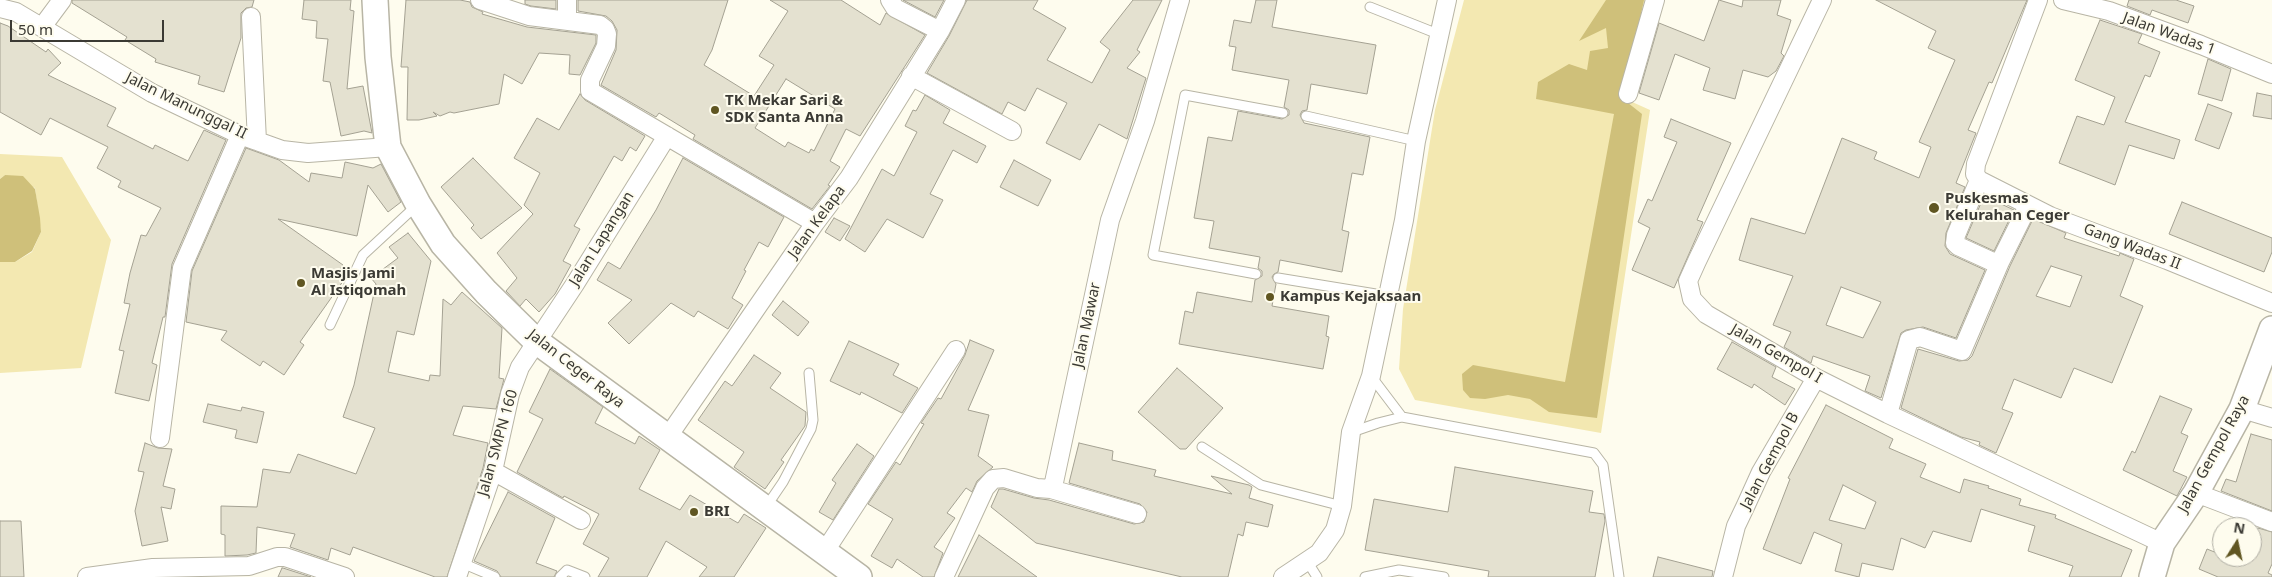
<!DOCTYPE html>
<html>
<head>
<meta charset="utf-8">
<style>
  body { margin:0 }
  #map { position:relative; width:2272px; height:577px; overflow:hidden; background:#fefcee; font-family:"Noto Sans",sans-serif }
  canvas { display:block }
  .north { position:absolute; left:2212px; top:517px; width:50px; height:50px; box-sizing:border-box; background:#fefcee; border:1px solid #b0aea4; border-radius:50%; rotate:10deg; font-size:14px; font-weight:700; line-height:20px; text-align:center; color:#3b3a34 }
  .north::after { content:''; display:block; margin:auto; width:18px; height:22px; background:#605622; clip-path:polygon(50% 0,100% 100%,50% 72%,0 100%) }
  .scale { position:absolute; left:10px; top:20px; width:154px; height:22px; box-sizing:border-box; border:2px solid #3b3a34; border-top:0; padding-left:6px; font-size:15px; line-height:18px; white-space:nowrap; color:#3b3a34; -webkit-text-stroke:4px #fefcee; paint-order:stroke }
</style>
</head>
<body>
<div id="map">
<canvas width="2272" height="577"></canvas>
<div class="north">N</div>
<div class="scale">50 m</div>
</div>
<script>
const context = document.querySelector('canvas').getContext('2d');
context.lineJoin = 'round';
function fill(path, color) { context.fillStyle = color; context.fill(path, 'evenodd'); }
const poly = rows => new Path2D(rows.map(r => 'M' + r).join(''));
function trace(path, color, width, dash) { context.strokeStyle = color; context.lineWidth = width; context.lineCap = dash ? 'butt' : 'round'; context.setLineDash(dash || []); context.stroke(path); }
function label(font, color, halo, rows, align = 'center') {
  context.font = font + ' "Noto Sans",sans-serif'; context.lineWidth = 4; context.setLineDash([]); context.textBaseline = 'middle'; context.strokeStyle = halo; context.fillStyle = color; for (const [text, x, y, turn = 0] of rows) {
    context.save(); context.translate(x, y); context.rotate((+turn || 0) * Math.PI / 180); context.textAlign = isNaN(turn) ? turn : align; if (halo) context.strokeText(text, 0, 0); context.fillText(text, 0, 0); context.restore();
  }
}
const green = poly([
  [1464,0,1651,0,1630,101,1650,110,1601,433,1415,400,1399,369,1403,309,1435,110],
  [0,154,62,157,111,240,81,368,0,373,0,262,15,262,32,252,41,232,35,188,5,175,0,179]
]);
const water = poly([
  [1606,0,1644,0,1623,99,1642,114,1597,418,1549,412,1530,399,1508,395,1485,399,1470,398,1463,390,1462,374,1473,365,1565,382,1614,114,1536,99,1538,82,1569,64,1587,70,1590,51,1608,48,1606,28,1579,41],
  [5,175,23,176,35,189,40,218,41,232,32,251,15,262,0,262,0,179]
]);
const building = poly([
  [72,0,254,0,252,7,246,8,241,13,241,38,224,92,198,84,200,76,155,62,156,59,125,40,127,37,72,3,72,0],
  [304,0,351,0,350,10,354,11,347,89,363,86,372,133,364,131,341,136,330,82,323,81,328,39,316,38,317,21,302,19,304,0],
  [406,0,460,0,470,2,472,7,483,12,482,14,527,27,596,35,596,43,580,75,569,74,570,55,539,53,522,84,504,74,499,104,454,113,450,112,440,116,433,112,437,116,419,120,407,120,408,67,401,67,406,0],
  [525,0,556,0,556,9,531,6,525,4,525,0],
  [578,0,728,0,712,50,704,65,754,96,774,65,759,56,788,11,770,0,841,0,880,25,886,13,925,35,860,136,846,129,830,161,840,167,828,185,830,186,812,209,693,139,695,135,659,113,656,117,601,85,616,50,617,30,612,21,606,16,578,11,578,0],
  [786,79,835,109,814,151,811,149,809,153,788,142,785,147,755,128,786,79],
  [903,0,944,0,935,17,903,0],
  [967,0,1038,0,1033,9,1066,28,1047,60,1092,83,1110,50,1100,42,1133,0,1162,0,1137,50,1140,52,1127,68,1146,78,1127,139,1099,124,1080,160,1046,143,1067,103,1037,88,1025,111,1008,102,1002,114,927,73,949,36,967,0],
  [1256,0,1277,0,1272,27,1376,45,1367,94,1311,84,1307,110,1302,111,1300,115,1304,123,1370,137,1363,175,1352,173,1342,230,1349,232,1342,272,1280,260,1278,272,1274,274,1272,277,1276,284,1272,306,1329,316,1326,336,1329,337,1323,369,1179,344,1185,311,1193,313,1197,292,1252,302,1255,280,1262,276,1262,271,1258,268,1260,257,1209,248,1214,221,1194,218,1208,137,1232,141,1238,111,1282,119,1289,115,1289,110,1284,107,1289,80,1232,70,1236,47,1229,46,1234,20,1251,23,1256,0],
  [1719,0,1742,7,1743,0,1781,0,1777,15,1791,20,1781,53,1784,56,1776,71,1768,77,1743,70,1735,99,1703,90,1710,68,1675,54,1659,100,1639,93,1659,23,1704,41,1719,0],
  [1876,0,2027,0,1992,83,1989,82,1968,130,1976,133,1956,183,1965,187,1946,233,1945,246,1950,254,1985,270,1956,338,1923,327,1906,330,1901,333,1881,398,1865,391,1870,376,1813,356,1811,363,1784,347,1791,332,1773,325,1793,276,1739,260,1751,218,1805,234,1842,138,1877,152,1874,159,1919,178,1931,147,1919,142,1955,60,1928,48,1936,31,1876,0],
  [1841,287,1881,302,1863,338,1826,325,1841,287],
  [2129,0,2176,0,2194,6,2188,23,2152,10,2150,15,2127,6,2129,0],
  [2100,20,2142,34,2138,43,2160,52,2150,77,2145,75,2125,122,2180,140,2174,159,2129,145,2115,185,2059,163,2077,116,2104,125,2115,97,2075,80,2100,20],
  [0,23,8,26,46,52,48,49,61,63,48,75,116,108,107,126,153,149,155,145,188,161,204,130,226,140,172,264,165,317,163,317,152,363,157,365,149,401,115,393,124,351,119,350,130,304,124,303,130,273,141,235,146,236,161,208,118,187,121,181,97,168,108,147,50,118,41,135,0,112,0,23],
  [2208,59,2231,69,2222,101,2198,94,2208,59],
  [2257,93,2272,96,2272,119,2253,116,2257,93],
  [580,94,585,100,645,136,636,151,630,147,622,161,614,156,574,226,580,229,563,261,571,265,555,294,539,312,526,299,520,306,506,291,517,278,497,253,533,214,524,205,540,173,514,158,537,118,559,130,580,94],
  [925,95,950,110,943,123,986,146,977,163,953,150,930,194,943,200,923,238,887,219,865,252,845,239,882,169,894,176,917,132,905,126,913,110,916,111,925,95],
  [2208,104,2232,113,2219,149,2195,140,2208,104],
  [1671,119,1731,143,1697,220,1703,222,1674,288,1632,270,1650,228,1638,222,1648,199,1652,201,1677,142,1664,137,1671,119],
  [246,148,279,160,309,182,311,173,342,178,345,162,373,168,381,164,401,202,388,212,368,185,357,236,278,219,343,265,338,272,346,277,300,342,304,345,284,375,263,361,260,366,221,340,227,331,186,322,192,271,246,148],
  [473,158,522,208,481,239,471,228,474,225,441,187,473,158],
  [683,158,784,217,768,247,759,242,744,270,746,271,732,298,743,305,728,329,698,311,694,317,671,303,629,344,608,323,632,300,597,280,608,262,620,269,656,210,683,158],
  [1014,160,1051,180,1038,206,1000,187,1014,160],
  [1984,196,2014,210,1994,251,1966,238,1984,196],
  [2182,202,2272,238,2272,252,2264,272,2169,234,2182,202],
  [834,218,850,226,840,241,825,232,834,218],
  [2033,219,2066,233,2064,238,2119,256,2120,253,2134,259,2120,296,2143,306,2112,383,2074,368,2061,398,2014,379,2002,409,2013,413,1996,453,1979,445,1980,442,1961,437,1901,408,1918,349,1959,361,1968,360,1972,356,2010,266,2033,219],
  [2051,266,2082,276,2070,307,2036,296,2051,266],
  [408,233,431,261,414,335,397,331,388,372,429,381,430,375,440,376,443,299,451,305,462,292,502,328,499,378,504,379,496,409,463,406,453,435,488,443,483,468,447,577,435,577,353,547,350,555,331,548,328,560,290,547,295,534,257,527,256,553,247,555,225,556,225,535,221,534,221,506,257,507,263,469,290,473,298,454,356,474,375,428,343,417,354,385,376,284,371,278,398,258,389,247,408,233],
  [783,301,809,322,798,336,772,315,783,301],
  [970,340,994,350,968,410,989,415,978,456,993,467,977,481,972,492,966,488,947,513,955,518,934,547,943,553,934,577,923,577,897,559,892,568,871,556,893,519,868,504,896,462,900,465,924,424,921,423,938,398,941,399,965,355,970,340],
  [849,341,899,364,893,375,918,388,902,413,861,392,860,395,830,381,849,341],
  [1732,342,1776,367,1772,377,1795,389,1785,405,1754,384,1752,388,1717,369,1732,342],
  [754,355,781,373,770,388,806,412,805,426,781,460,784,462,765,489,734,467,744,452,698,420,725,381,732,386,754,355],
  [1177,368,1223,408,1186,449,1180,449,1138,412,1177,368],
  [550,369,603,407,595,423,635,444,639,436,660,450,639,489,680,510,690,495,738,523,744,514,766,528,734,577,699,577,707,567,666,541,647,577,598,577,609,558,583,544,599,514,564,496,563,498,517,472,543,419,529,412,550,369],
  [2160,396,2192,409,2181,433,2188,436,2173,471,2187,477,2177,496,2123,470,2132,451,2135,453,2160,396],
  [208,404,241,411,242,407,264,412,257,443,235,438,237,430,203,422,208,404],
  [1826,405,1893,439,1889,448,1926,464,1920,477,1960,493,1964,479,1989,486,1988,488,2021,499,2019,505,2056,515,2055,518,2132,550,2121,577,2069,577,2073,566,2028,551,2035,526,1981,509,1971,542,1933,531,1925,548,1901,538,1893,570,1862,563,1859,577,1835,571,1842,544,1814,532,1801,564,1763,549,1790,479,1788,478,1826,405],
  [1843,485,1876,502,1865,529,1829,520,1843,485],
  [2251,434,2272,440,2272,511,2221,491,2226,479,2236,482,2251,434],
  [145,443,158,448,172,449,163,486,175,489,171,509,161,507,168,541,142,546,135,511,144,472,138,471,145,443],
  [1079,443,1113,451,1112,460,1156,470,1154,476,1232,494,1211,476,1249,485,1252,487,1249,498,1273,505,1268,527,1246,522,1243,536,1238,534,1228,577,1182,577,1036,543,991,507,999,489,1003,489,1034,498,1049,500,1134,524,1144,522,1147,512,1140,504,1069,483,1079,443],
  [857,444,874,456,833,520,819,512,836,483,832,480,857,444],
  [1455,467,1593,491,1589,512,1604,514,1605,521,1595,577,1488,577,1489,571,1365,550,1374,499,1448,512,1455,467],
  [508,492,555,518,536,563,557,571,554,577,501,577,497,571,474,561,508,492],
  [0,521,21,521,24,577,0,577,0,521],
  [2258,528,2272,532,2272,564,2268,573,2272,575,2272,577,2218,577,2199,569,2207,549,2222,555,2222,557,2228,557,2244,563,2246,557,2252,557,2252,543,2258,528],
  [979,535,1037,577,958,577,979,535],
  [1658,557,1713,571,1712,577,1653,577,1658,557],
  [282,568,283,568,311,577,278,577,282,568]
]);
const service = poly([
  [1370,7,1438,34],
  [1306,116,1416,141],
  [1256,274,1153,255,1185,95,1283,113],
  [1278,278,1388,296],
  [330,325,363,255,416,206],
  [1402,417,1594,453,1603,465,1619,577],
  [1352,432,1378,423,1402,417,1371,376],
  [1202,447,1261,485,1342,506],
  [766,507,783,482,811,429,813,420,809,373],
  [1307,561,1317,577],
  [462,563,495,577],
  [560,577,567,570,585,577],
  [1365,577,1399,570,1444,577]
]);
const minor = poly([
  [480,0,529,16,600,25,605,29,607,34,606,46,590,80,590,91,815,223],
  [567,0,567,20],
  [890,0,895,8,940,31],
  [1822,0,1697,261,1688,281,1692,299,1706,314,1816,378,1888,414,2162,543],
  [2038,0,1976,164,1975,174,1979,180,2050,216,2167,260,2272,303],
  [2063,0,2109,11,2201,45,2272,74],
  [0,8,16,12,152,93,240,135,282,150,308,153,388,147],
  [251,17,257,141],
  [42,27,62,0],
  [911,76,1012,131],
  [1628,94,1655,0],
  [1979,180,1956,235,1955,243,1958,246,1993,262,2000,262,2028,206],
  [2242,409,2272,418],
  [1888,414,1909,340,1920,337,1962,351,2000,262],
  [160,438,182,268,240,135],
  [667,438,815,223,849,178,940,31,956,0],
  [493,471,581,520],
  [1051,489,1137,514],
  [2196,493,2272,522],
  [825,551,956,350],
  [87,577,153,568,249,566,277,557,285,557,345,577],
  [457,577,493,471,510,394,520,367,575,284,667,136],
  [944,577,985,488,993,479,1004,478,1037,488,1051,489,1053,487,1110,220,1145,121,1180,0],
  [1283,577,1319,553,1335,530,1342,506,1351,432,1371,376,1404,220,1416,141,1447,0],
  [1723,577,1736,526,1746,505,1761,472,1816,378]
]);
const secondary = poly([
  [375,0,378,57,388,147,418,204,443,244,486,292,536,341,859,577],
  [2152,577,2162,543,2196,493,2242,409,2272,329]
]);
const markers = [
  [715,110,5,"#605622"],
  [1934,208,6,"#605622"],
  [301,283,5,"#605622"],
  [1270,297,5,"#605622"],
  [694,512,5,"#605622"]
];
const streetNames = [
  ["Jalan Wadas 1",2169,34,20],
  ["Jalan Manunggal II",186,106,26],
  ["Jalan Kelapa",817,222,-54],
  ["Jalan Lapangan",602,239,-58],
  ["Gang Wadas II",2132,247,21],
  ["Jalan Mawar",1087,325,-78],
  ["Jalan Gempol I",1776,354,30],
  ["Jalan Ceger Raya",576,369,38],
  ["Jalan SMPN 160",498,443,-74],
  ["Jalan Gempol Raya",2214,454,-61],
  ["Jalan Gempol B",1770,461,-62]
];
const poiNames = [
  ["TK Mekar Sari &",725,101],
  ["SDK Santa Anna",725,118],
  ["Puskesmas",1945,199],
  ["Kelurahan Ceger",1945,216],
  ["Masjis Jami",311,274],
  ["Al Istiqomah",311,291],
  ["Kampus Kejaksaan",1280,297],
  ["BRI",704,512]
];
fill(green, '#f3e8b1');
fill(water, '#cfc07a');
fill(building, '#e4e1d0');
trace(building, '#a4a192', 1);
trace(service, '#b8b5a5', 11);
trace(minor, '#b8b5a5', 20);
trace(secondary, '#b8b5a5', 28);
trace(service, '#fff', 9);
trace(minor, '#fff', 18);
trace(secondary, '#fff', 25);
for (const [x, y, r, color] of markers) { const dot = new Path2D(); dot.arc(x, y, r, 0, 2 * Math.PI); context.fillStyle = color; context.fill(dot); trace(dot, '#fefcee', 2); }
label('15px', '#3b3a34', '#fefcee', streetNames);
label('bold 15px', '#3b3a34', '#fefcee', poiNames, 'left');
</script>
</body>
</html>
